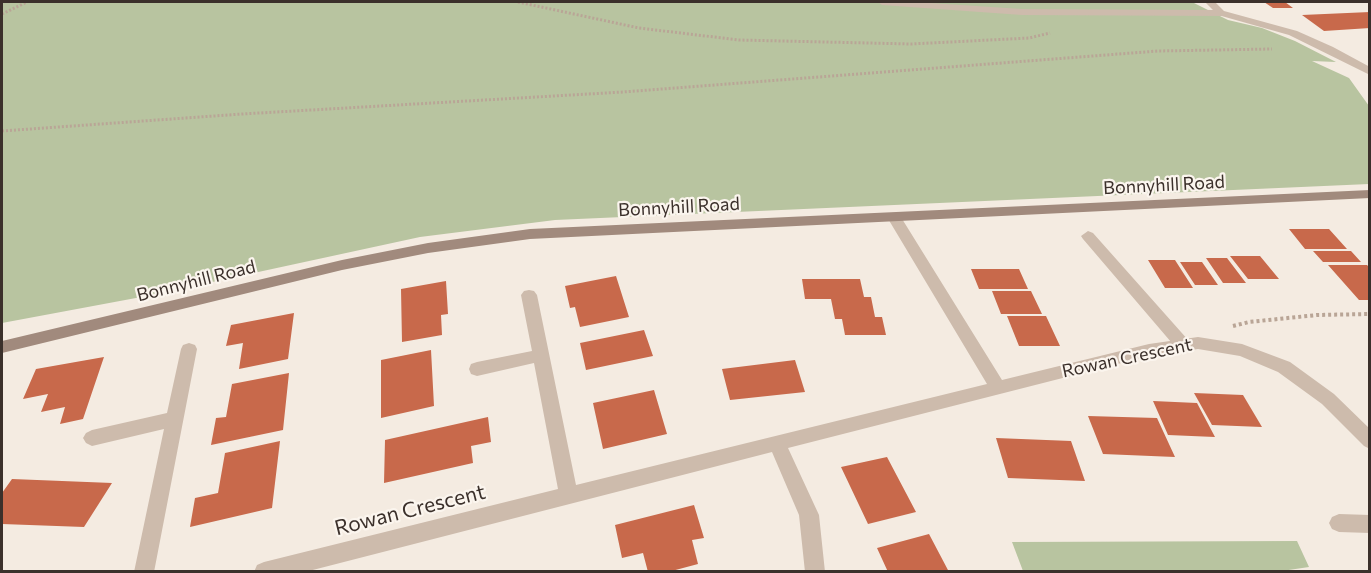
<!DOCTYPE html>
<html>
<head>
<meta charset="utf-8">
<style>
  body { margin:0 }
  #map { position:relative; width:1371px; height:573px; overflow:hidden; background:#f4ebe1; font-family:Commissioner,sans-serif }
  canvas { display:block }
  .frame { position:absolute; inset:0; border:3px solid #3b302b; pointer-events:none }
</style>
</head>
<body>
<div id="map">
<canvas width="1371" height="573"></canvas>
<div class="frame"></div>
</div>
<script>
const context = document.querySelector('canvas').getContext('2d');
context.lineJoin = 'round';
function fill(path, color) { context.fillStyle = color; context.fill(path, 'evenodd'); }
const poly = rows => new Path2D(rows.map(r => 'M' + r).join(''));
function trace(path, color, width, dash) { context.strokeStyle = color; context.lineWidth = width; context.lineCap = dash ? 'butt' : 'round'; context.setLineDash(dash || []); context.stroke(path); }
function label(font, color, halo, rows, align = 'center') {
  context.font = font + ' Commissioner,sans-serif'; context.lineWidth = 4.5; context.setLineDash([]); context.textBaseline = 'middle'; context.strokeStyle = halo; context.fillStyle = color; for (const [text, x, y, turn = 0] of rows) {
    context.save(); context.translate(x, y); context.rotate((+turn || 0) * Math.PI / 180); context.textAlign = isNaN(turn) ? turn : align; if (halo) context.strokeText(text, 0, 0); context.fillText(text, 0, 0); context.restore();
  }
}
const green = poly([
  [2,2,1192,2,1228,20,1262,28,1295,41,1336,62,1312,61,1349,78,1369,106,1369,184,555,220,420,237,152,295,2,323],
  [1297,541,1309,567,1275,572,1023,571,1012,542]
]);
const building = poly([
  [1264,2,1285,2,1293,8,1273,8],
  [1370,12,1370,28,1324,31,1302,15],
  [1289,229,1329,229,1347,249,1305,249],
  [1313,251,1351,251,1361,262,1323,262],
  [1230,256,1260,256,1279,279,1248,279],
  [1206,258,1227,258,1246,283,1223,283],
  [1148,260,1175,260,1193,288,1165,288],
  [1180,262,1202,262,1218,285,1195,285],
  [1328,265,1367,265,1370,268,1370,300,1359,300],
  [971,269,1019,269,1028,289,979,289],
  [616,276,629,317,580,327,575,307,570,308,565,286],
  [802,279,860,279,864,297,871,297,875,317,882,317,886,335,845,335,842,319,835,319,831,299,805,299],
  [446,281,448,314,441,315,442,335,402,342,401,289],
  [992,291,1031,291,1042,314,1001,314],
  [294,313,288,359,239,369,243,343,226,346,231,325],
  [1007,316,1046,316,1060,346,1019,346],
  [644,330,653,356,586,370,580,343],
  [431,350,434,406,381,418,381,360],
  [104,357,83,419,60,424,65,407,41,412,48,394,23,399,36,369],
  [795,360,805,392,730,400,722,369],
  [289,373,283,430,211,445,216,418,226,417,232,384],
  [654,390,667,434,603,449,593,403],
  [1194,393,1243,395,1262,427,1212,425],
  [1153,401,1197,403,1215,437,1168,435],
  [1088,416,1157,418,1175,457,1103,454],
  [488,417,491,442,471,446,473,463,384,483,385,440],
  [996,438,1071,441,1085,481,1008,478],
  [280,441,272,508,190,527,195,498,218,493,225,453],
  [887,457,916,512,868,524,841,467],
  [12,479,112,483,84,527,2,524,2,493],
  [694,505,704,538,692,540,698,564,668,572,648,572,643,553,622,558,615,525],
  [929,534,949,572,888,572,877,548]
]);
const pathFar1 = poly([
  [518,2,639,28,739,40,911,44,1029,38,1050,33],
  [2,14,27,2],
  [2,131,242,114,623,92,1158,51,1272,49]
]);
const path = poly([
  [1233,326,1249,322,1317,315,1370,314]
]);
const lane = poly([
  [878,2,915,2,1022,9,1221,10,1226,13,1221,16,1022,15,882,5,878,2],
  [1088,231,1093,233,1189,341,1191,345,1189,349,1183,351,1177,349,1083,239,1081,236,1088,231]
]);
const street = poly([
  [1205,2,1215,2,1224,11,1297,31,1333,47,1370,67,1370,75,1289,35,1218,15,1205,2],
  [894,213,899,214,1002,380,1149,344,1198,337,1242,344,1290,362,1334,394,1370,429,1370,449,1364,446,1322,404,1278,372,1240,356,1198,349,1149,356,788,448,819,515,825,572,805,572,799,515,772,452,305,572,254,572,257,565,264,562,558,489,534,363,477,376,471,374,469,369,471,364,477,362,532,351,521,295,524,291,529,290,534,291,537,295,576,485,987,384,887,217,894,213],
  [189,343,195,345,197,349,154,572,134,572,164,429,92,446,86,443,83,438,86,433,92,430,167,413,181,349,183,345,189,343],
  [1339,514,1370,515,1370,533,1339,532,1332,529,1329,523,1332,517,1339,514]
]);
const secondary = poly([
  [1370,190,1370,198,530,239,428,253,342,270,2,353,2,341,342,260,428,243,530,229,1370,190]
]);
const streetNames = [
  ["Bonnyhill Road",1164,185,-3],
  ["Bonnyhill Road",679,207,-3],
  ["Bonnyhill Road",196,281,-14],
  ["Rowan Crescent",1127,358,-12]
];
const nearStreetnames = [
  ["Rowan Crescent",410,510,-14]
];
fill(green, '#b8c4a0');
fill(building, '#c8694b');
trace(pathFar1, '#b9a596', 3, [2, 2]);
trace(path, '#b9a596', 4, [3, 3]);
fill(lane, '#cdbbac');
fill(street, '#cdbbac');
fill(secondary, '#a18a7d');
label('18px', '#3b302b', '#fbf5ee', streetNames);
label('21px', '#3b302b', '#fbf5ee', nearStreetnames);
</script>
</body>
</html>
